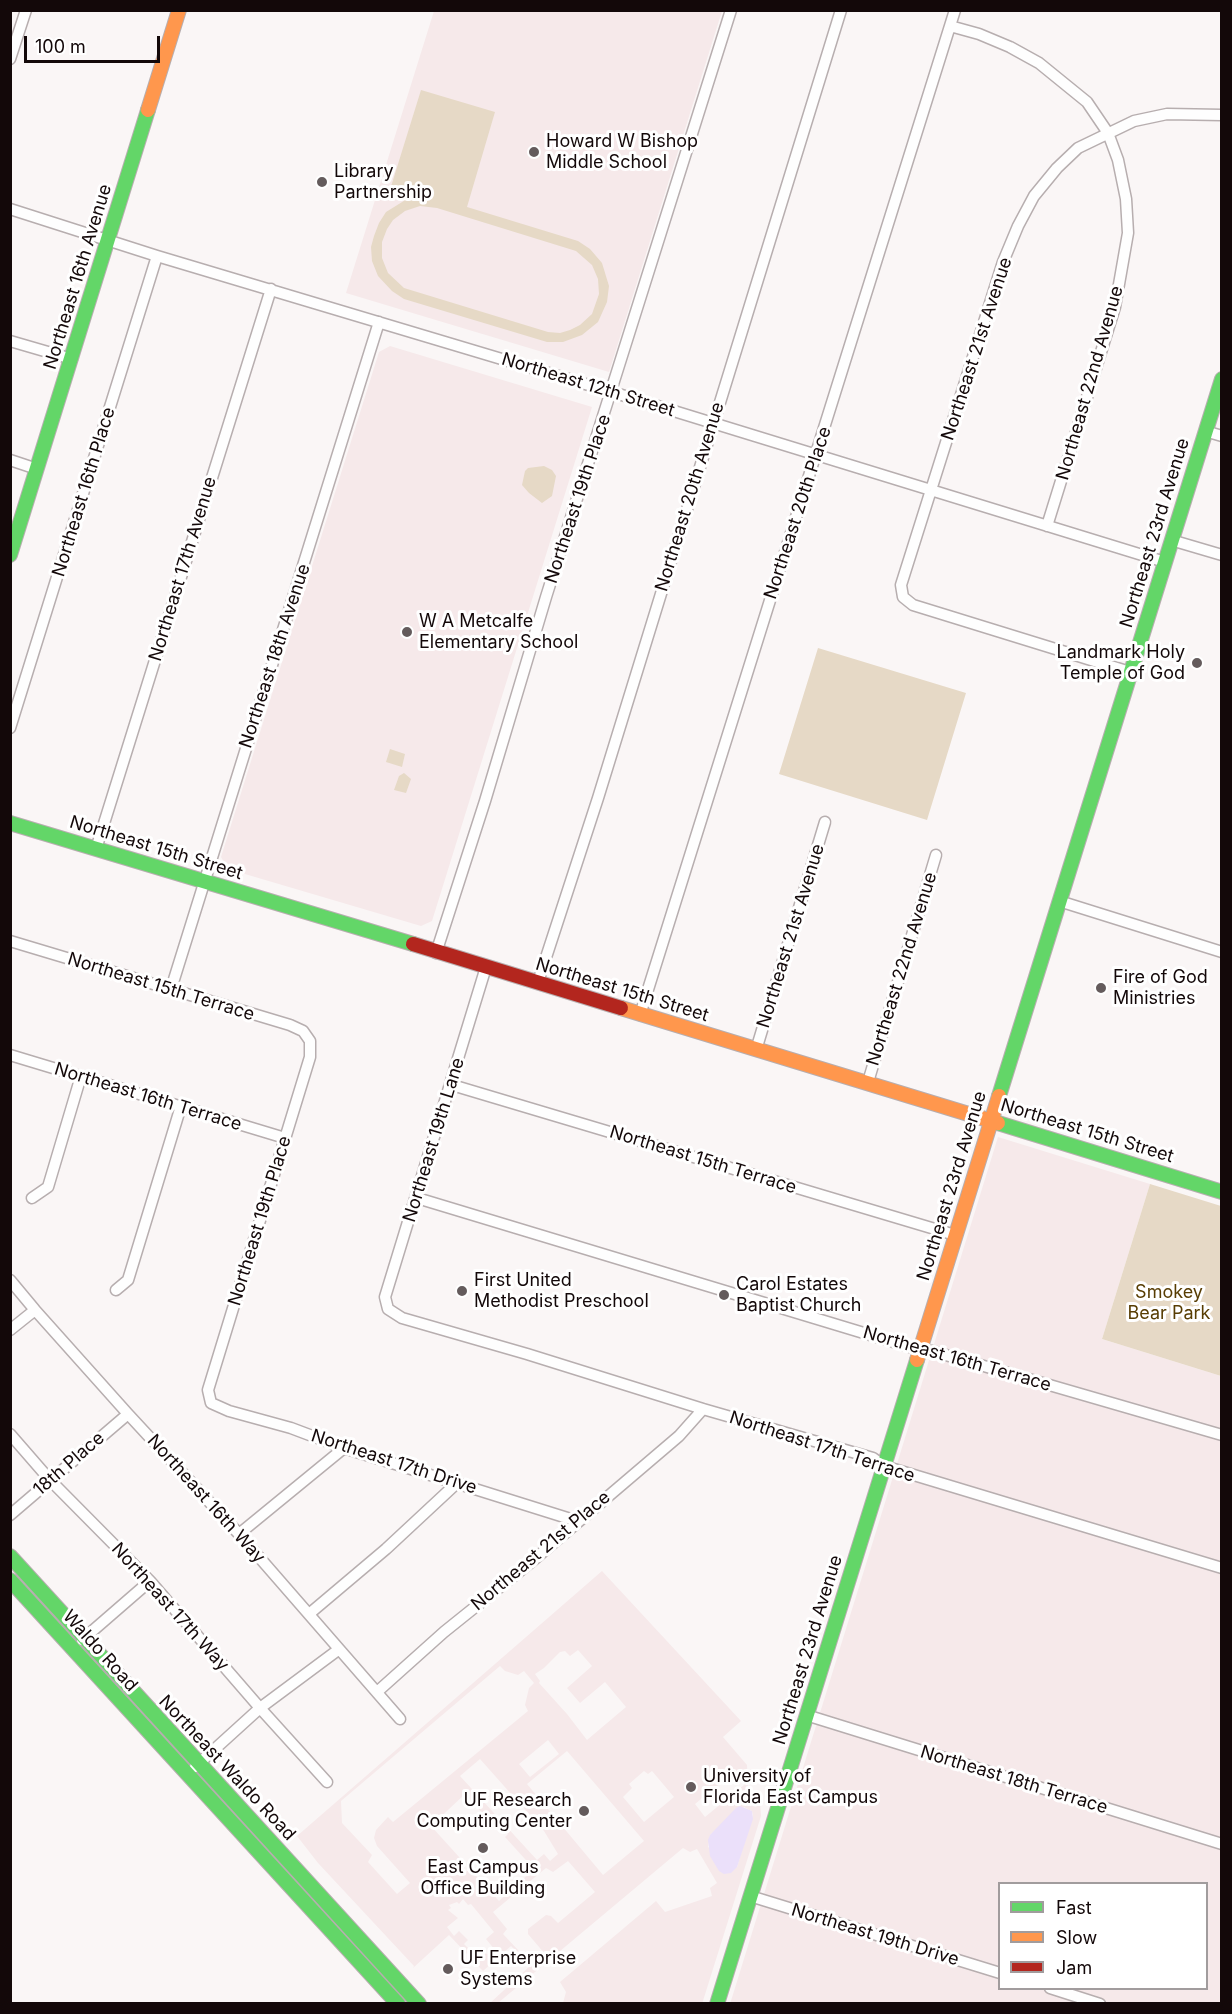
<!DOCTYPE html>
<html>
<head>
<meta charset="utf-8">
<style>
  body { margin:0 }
  #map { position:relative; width:1232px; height:2014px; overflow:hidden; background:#faf6f6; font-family:Inter,sans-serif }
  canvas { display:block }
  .frame { position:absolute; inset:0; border:12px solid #130809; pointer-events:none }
  .legend { position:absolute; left:998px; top:1882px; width:210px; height:108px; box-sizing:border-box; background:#fff; border:2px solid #a19c9d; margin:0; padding:8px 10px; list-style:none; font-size:18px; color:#130809 }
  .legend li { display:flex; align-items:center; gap:12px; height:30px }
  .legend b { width:30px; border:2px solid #a19c9d }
  .scale { position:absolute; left:24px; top:36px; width:136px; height:27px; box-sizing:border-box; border:3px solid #130809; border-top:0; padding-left:8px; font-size:18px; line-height:21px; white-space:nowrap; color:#130809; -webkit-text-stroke:4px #fff; paint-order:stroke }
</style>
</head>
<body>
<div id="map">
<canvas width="1232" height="2014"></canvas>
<div class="frame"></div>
<ul class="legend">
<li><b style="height:8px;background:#63d668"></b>Fast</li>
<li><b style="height:8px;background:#ff974d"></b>Slow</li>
<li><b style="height:8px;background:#b3261e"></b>Jam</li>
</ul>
<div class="scale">100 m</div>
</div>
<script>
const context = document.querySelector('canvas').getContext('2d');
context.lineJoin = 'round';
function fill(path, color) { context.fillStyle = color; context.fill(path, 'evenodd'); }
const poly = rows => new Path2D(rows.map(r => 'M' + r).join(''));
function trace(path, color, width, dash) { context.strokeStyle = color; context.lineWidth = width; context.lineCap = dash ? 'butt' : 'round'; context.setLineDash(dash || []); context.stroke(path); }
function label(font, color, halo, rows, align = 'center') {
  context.font = font + ' Inter,sans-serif'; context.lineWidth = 6; context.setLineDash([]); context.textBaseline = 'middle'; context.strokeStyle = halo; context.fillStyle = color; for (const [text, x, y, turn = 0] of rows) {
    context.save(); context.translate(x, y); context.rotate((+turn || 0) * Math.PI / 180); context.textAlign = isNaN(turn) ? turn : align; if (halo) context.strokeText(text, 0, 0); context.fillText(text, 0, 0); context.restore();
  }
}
const built = poly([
  [434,11,722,11,609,372,346,293],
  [390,346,592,407,432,921,421,926,228,869,221,857,379,352],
  [998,1137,1150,1184,1102,1339,1221,1376,1221,2003,730,2004],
  [1000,1884,1206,1884,1206,1988,1000,1988],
  [602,1571,741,1721,723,1737,747,1765,748,1789,760,1801,761,1816,702,2004,563,2003,566,1992,560,1982,656,1901,665,1912,712,1896,710,1888,717,1883,697,1849,690,1852,683,1848,498,2003,489,2004,530,1966,511,1946,483,1971,475,1963,485,1953,487,1954,490,1951,492,1953,495,1950,486,1939,494,1932,471,1904,468,1905,463,1899,459,1904,457,1902,449,1905,451,1908,448,1910,458,1918,447,1927,454,1936,459,1931,468,1940,464,1944,472,1952,468,1955,449,1935,413,1968,414,1966,318,1863,297,1836],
  [578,1650,592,1666,567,1688,580,1703,605,1682,626,1707,587,1740,567,1714,539,1683,540,1681,535,1674,544,1668,560,1652,565,1651,570,1656],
  [500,1666,505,1671,518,1675,524,1671,534,1683,529,1688,525,1705,528,1711,393,1822,388,1817,376,1830,374,1838,377,1846,410,1883,397,1894,368,1862,372,1855,342,1823,341,1801],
  [548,1740,559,1754,530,1777,519,1764],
  [567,1751,644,1841,603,1875,527,1784],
  [480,1759,544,1831,558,1854,550,1861,544,1854,537,1860,460,1776],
  [644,1771,648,1774,652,1771,674,1797,644,1822,623,1797,632,1788,629,1784],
  [734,1772,744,1785,705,1817,695,1804],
  [465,1794,495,1827,499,1824,508,1834,505,1837,534,1869,499,1901,470,1869,466,1872,457,1862,460,1858,431,1826],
  [744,1807,752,1811,753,1815,737,1867,708,1847,710,1835],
  [568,1861,595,1892,558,1923,551,1916,546,1915,528,1929,528,1934,545,1954,532,1965,503,1934,507,1929,493,1912,546,1868,553,1872]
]);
const green = poly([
  [421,90,495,112,467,207,578,241,590,249,602,263,609,286,607,302,598,322,582,335,563,342,547,342,404,299,392,291,378,276,372,261,371,247,374,236,379,223,386,212,407,199,389,193],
  [420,206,437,208,576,251,592,265,598,279,599,294,592,314,580,325,570,330,560,333,548,332,404,288,388,273,382,258,382,242,387,229,393,220,405,211],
  [544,466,552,470,556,476,552,496,542,503,529,493,522,485,525,471,528,468],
  [818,648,966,693,927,820,779,774],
  [390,749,405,754,402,767,386,762],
  [404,773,411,779,406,793,394,790,399,776],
  [1150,1184,1221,1206,1221,1376,1102,1339]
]);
const water = poly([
  [740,1806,752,1811,753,1819,737,1867,731,1873,724,1874,719,1871,710,1856,708,1840,710,1835,736,1808]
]);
const street = poly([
  [950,26,979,34,1010,47,1039,63,1087,102,1108,133,1118,160,1126,199,1128,233,1115,307,1047,526],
  [10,59,26,10],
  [10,209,157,256,612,392,1165,562],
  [10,341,72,359],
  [1205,431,1222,436],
  [10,460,37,469],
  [1171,540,1222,555],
  [1130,672,913,605,903,597,901,585,1003,262,1018,226,1034,196,1057,168,1078,148,1134,121,1167,114,1222,115],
  [10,728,157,256],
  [96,849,271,289],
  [1059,901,1222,952],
  [10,941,290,1025,303,1031,310,1041,310,1057,208,1390,211,1403,229,1411,291,1428,344,1448,577,1521],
  [436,953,485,801,546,597,731,10],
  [486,967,385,1297,388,1309,402,1318,527,1354,703,1409,873,1458,884,1466,1222,1568],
  [538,982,598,798,841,10],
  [171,989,379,322],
  [640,1015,955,10],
  [756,1050,825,822],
  [10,1055,285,1138],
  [868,1082,936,855],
  [452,1085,955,1235],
  [32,1198,48,1187,81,1076],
  [417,1198,920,1350,932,1351,1222,1435],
  [10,1280,35,1310,128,1414,239,1534,400,1719],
  [116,1290,128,1280,181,1106],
  [10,1330,35,1310],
  [10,1434,50,1480,150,1581,260,1708,327,1782],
  [10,1515,128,1414],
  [239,1534,344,1448],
  [309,1614,386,1549,458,1482],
  [82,1640,150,1581],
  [377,1692,444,1632,530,1563,679,1436,703,1409],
  [806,1715,1222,1844],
  [195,1767,260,1708,338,1650],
  [750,1896,1000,1973],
  [1050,1988,1100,2004]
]);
const fast = poly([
  [10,555,148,110],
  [10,823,413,944],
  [999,1096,1222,379],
  [998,1123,1222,1192],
  [10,1556,419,2004],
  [10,1580,398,2004],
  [717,2004,917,1360]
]);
const slow = poly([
  [148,110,179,10],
  [621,1008,998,1123],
  [917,1360,999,1096]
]);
const jam = poly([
  [413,944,621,1008]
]);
const markers = [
  [534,152,6,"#645b5c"],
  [322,182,6,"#645b5c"],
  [407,632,6,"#645b5c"],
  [1197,663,6,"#645b5c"],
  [1101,988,6,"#645b5c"],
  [462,1291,6,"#645b5c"],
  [724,1295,6,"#645b5c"],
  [691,1787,6,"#645b5c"],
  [584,1811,6,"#645b5c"],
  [483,1848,6,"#645b5c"],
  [448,1969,6,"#645b5c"]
];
const poiNames = [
  ["Howard W Bishop",546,142],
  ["Middle School",546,163],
  ["Library",334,172],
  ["Partnership",334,193],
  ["W A Metcalfe",419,622],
  ["Elementary School",419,643],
  ["Landmark Holy",1185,653,"right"],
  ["Temple of God",1185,674,"right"],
  ["Fire of God",1113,978],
  ["Ministries",1113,999],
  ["First United",474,1281],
  ["Methodist Preschool",474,1302],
  ["Carol Estates",736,1285],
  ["Baptist Church",736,1306],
  ["University of",703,1777],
  ["Florida East Campus",703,1798],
  ["UF Research",572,1801,"right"],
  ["Computing Center",572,1822,"right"],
  ["East Campus",483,1868,"center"],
  ["Office Building",483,1889,"center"],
  ["UF Enterprise",460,1959],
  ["Systems",460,1980]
];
const streetNames = [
  ["Northeast 16th Avenue",78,277,-73],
  ["Northeast 21st Avenue",977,349,-72],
  ["Northeast 22nd Avenue",1090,383,-74],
  ["Northeast 12th Street",588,385,17],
  ["Northeast 16th Place",84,492,-73],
  ["Northeast 20th Avenue",690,497,-73],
  ["Northeast 19th Place",578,499,-72],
  ["Northeast 20th Place",798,513,-72],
  ["Northeast 23rd Avenue",1155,533,-73],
  ["Northeast 17th Avenue",183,569,-73],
  ["Northeast 18th Avenue",275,656,-72],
  ["Northeast 15th Street",156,848,17],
  ["Northeast 21st Avenue",791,936,-73],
  ["Northeast 22nd Avenue",902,969,-73],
  ["Northeast 15th Terrace",161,987,17],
  ["Northeast 15th Street",622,990,17],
  ["Northeast 16th Terrace",148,1097,17],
  ["Northeast 15th Street",1087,1131,17],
  ["Northeast 19th Lane",434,1140,-73],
  ["Northeast 15th Terrace",703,1160,17],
  ["Northeast 23rd Avenue",952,1186,-73],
  ["Northeast 19th Place",260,1221,-73],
  ["Northeast 16th Terrace",957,1359,16],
  ["Northeast 17th Terrace",822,1447,18],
  ["Northeast 17th Drive",394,1462,18],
  ["18th Place",69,1464,-41],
  ["Northeast 16th Way",206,1499,48],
  ["Northeast 21st Place",541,1551,-40],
  ["Northeast 17th Way",170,1607,48],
  ["Northeast 23rd Avenue",808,1650,-73],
  ["Waldo Road",100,1651,48],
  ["Northeast Waldo Road",227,1768,47],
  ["Northeast 18th Terrace",1014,1780,17],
  ["Northeast 19th Drive",875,1935,17]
];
const parkNames = [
  ["Smokey",1169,1293],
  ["Bear Park",1169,1314]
];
fill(built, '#f6e9ea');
fill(green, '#e6d9c6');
fill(water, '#ebe0fa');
trace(street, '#b7aeaf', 13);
trace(fast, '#b7aeaf', 16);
trace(slow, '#b7aeaf', 16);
trace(jam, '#b7aeaf', 16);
trace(street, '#fefefe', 10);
trace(fast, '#63d668', 14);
trace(slow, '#ff974d', 14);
trace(jam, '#b3261e', 14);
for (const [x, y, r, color] of markers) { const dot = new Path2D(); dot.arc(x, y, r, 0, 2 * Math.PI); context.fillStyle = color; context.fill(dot); trace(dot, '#fff', 2); }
label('18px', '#130809', '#fff', poiNames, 'left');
label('18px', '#130809', '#fff', streetNames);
label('18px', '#583d03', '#fff', parkNames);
</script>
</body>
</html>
